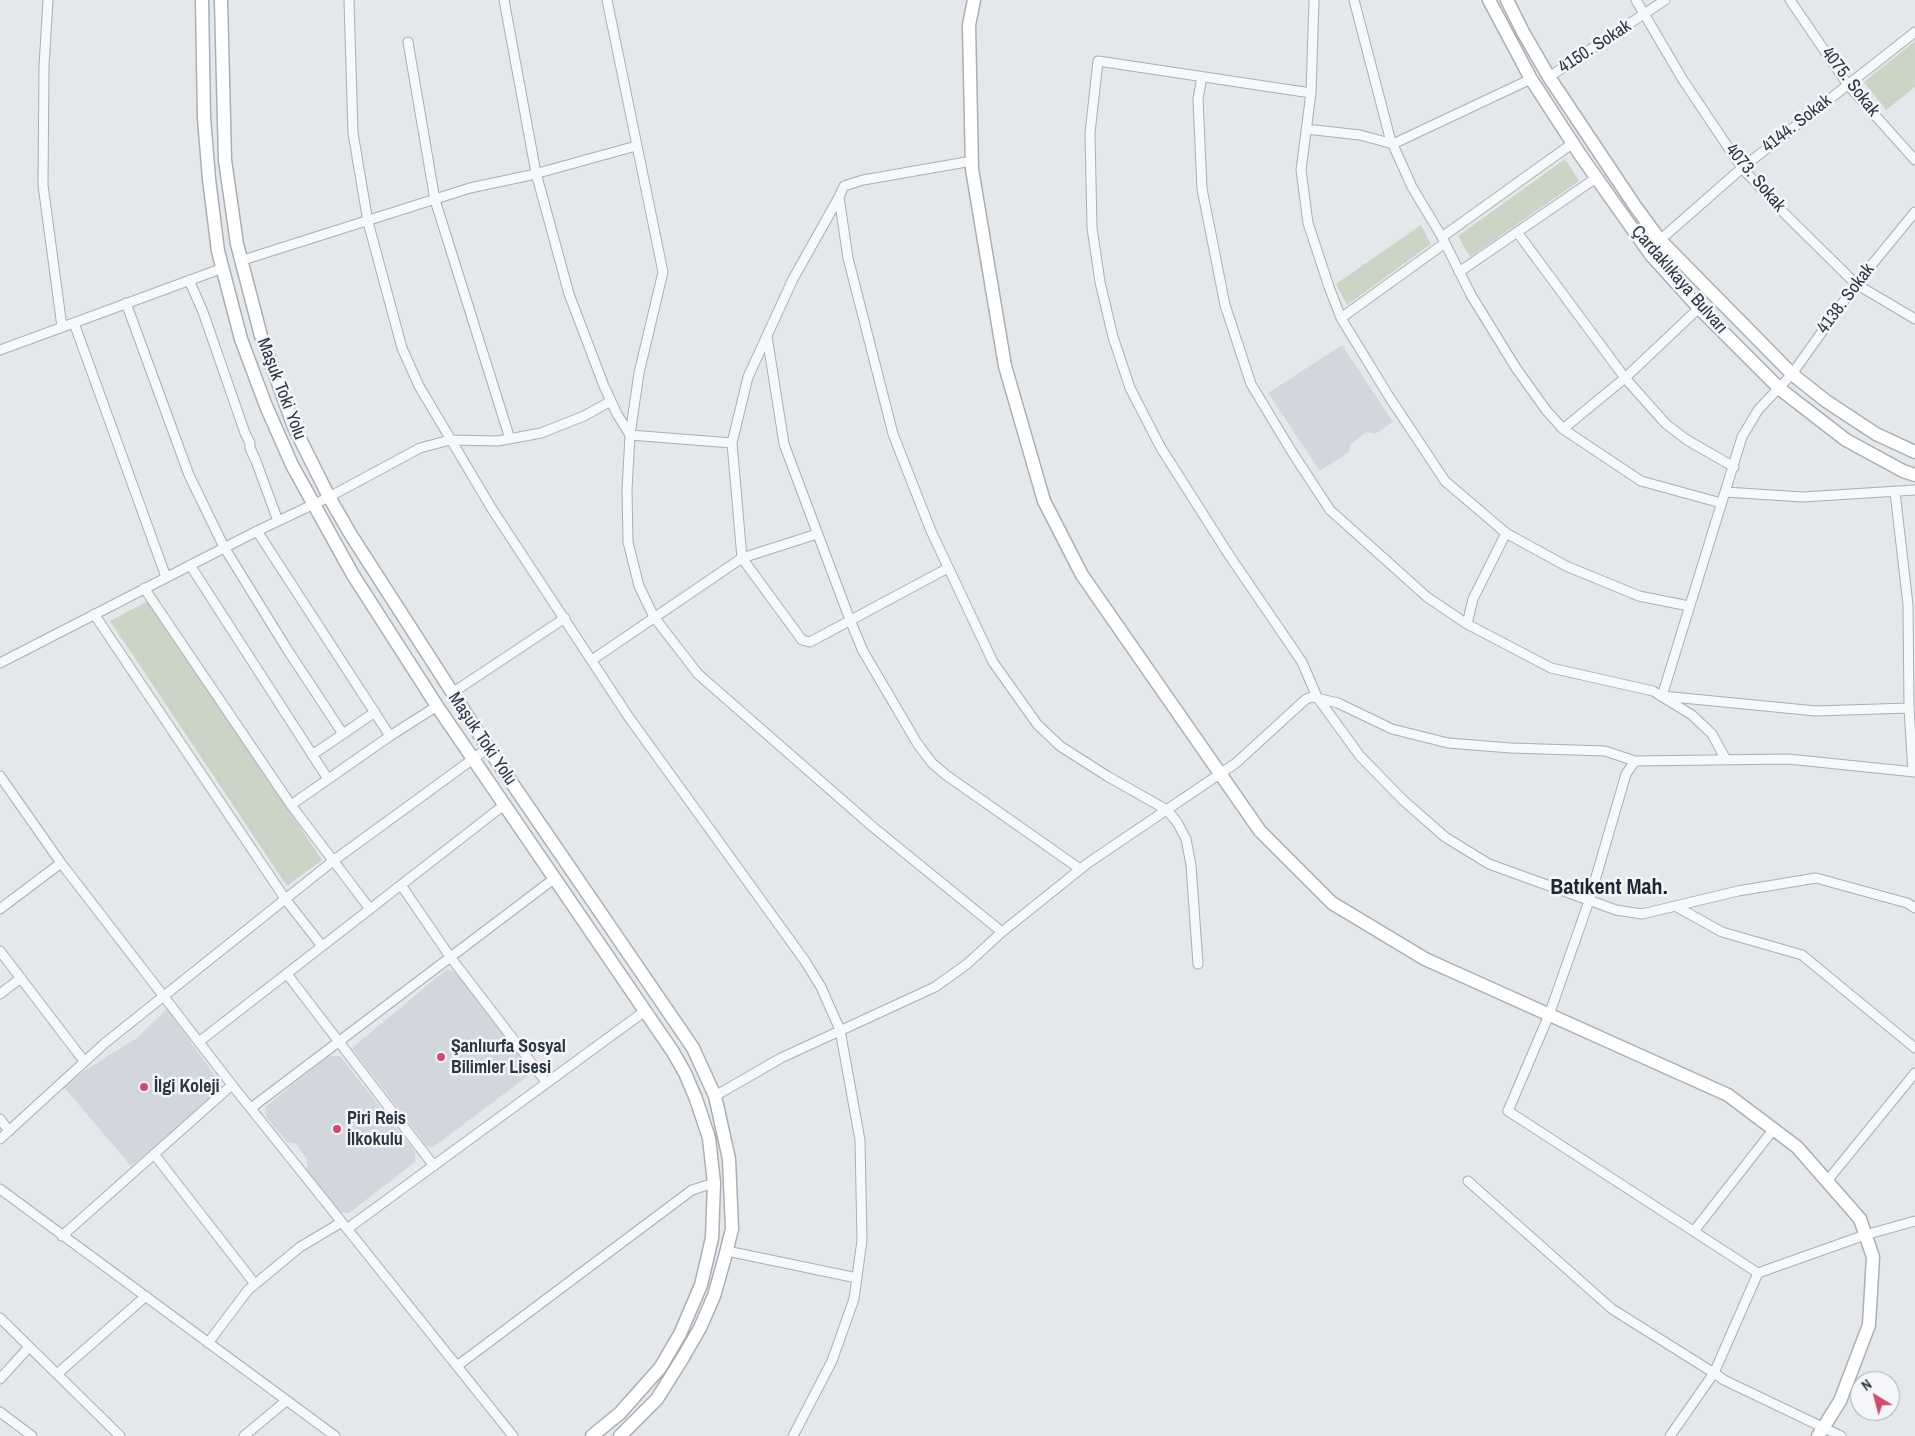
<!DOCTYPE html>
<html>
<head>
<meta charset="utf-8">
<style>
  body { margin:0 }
  #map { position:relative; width:1915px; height:1436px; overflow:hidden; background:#e4e8eb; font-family:"Archivo Narrow",sans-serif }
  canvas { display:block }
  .north { position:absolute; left:1850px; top:1371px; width:50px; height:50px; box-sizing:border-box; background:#f4f6f9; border:1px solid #a4aab1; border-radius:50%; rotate:323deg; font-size:14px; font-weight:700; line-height:20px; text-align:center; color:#2b3744 }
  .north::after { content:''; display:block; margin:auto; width:18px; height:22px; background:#ce4b6d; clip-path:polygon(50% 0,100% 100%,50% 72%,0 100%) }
</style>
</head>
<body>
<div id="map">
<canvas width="1915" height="1436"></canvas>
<div class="north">N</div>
</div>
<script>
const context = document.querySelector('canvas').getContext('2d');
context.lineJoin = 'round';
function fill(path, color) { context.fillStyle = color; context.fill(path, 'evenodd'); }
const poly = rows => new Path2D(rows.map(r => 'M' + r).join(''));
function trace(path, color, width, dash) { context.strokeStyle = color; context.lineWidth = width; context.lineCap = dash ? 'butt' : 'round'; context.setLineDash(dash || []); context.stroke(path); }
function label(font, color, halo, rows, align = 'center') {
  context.font = font + ' "Archivo Narrow",sans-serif'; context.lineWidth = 5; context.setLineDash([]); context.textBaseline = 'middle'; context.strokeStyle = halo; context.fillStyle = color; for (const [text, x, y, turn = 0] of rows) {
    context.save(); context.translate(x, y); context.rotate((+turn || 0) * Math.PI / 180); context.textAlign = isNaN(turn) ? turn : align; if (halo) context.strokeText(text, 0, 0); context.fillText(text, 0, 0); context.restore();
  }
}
const built = poly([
  [1342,345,1393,422,1375,434,1366,432,1350,445,1349,452,1320,471,1268,393],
  [447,969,457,973,530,1067,528,1076,432,1148,426,1145,352,1048],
  [167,1009,225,1090,131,1166,62,1085,137,1038],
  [329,1056,340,1056,415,1152,415,1162,349,1213,341,1213,307,1170,307,1159,295,1143,287,1142,266,1117,265,1107]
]);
const green = poly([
  [1915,41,1915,87,1886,110,1864,82],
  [1565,159,1579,181,1470,257,1458,236],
  [1421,225,1431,244,1347,305,1336,284],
  [148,601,322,860,287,886,110,621]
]);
const street = poly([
  [48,0,44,66,43,185,62,327],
  [349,0,353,133,368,222,402,348,419,386,492,509,628,716,805,961,821,987,840,1030,860,1140,862,1240,854,1299,832,1361,793,1436],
  [504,0,536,173,569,294,604,386,617,414,630,435,732,443],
  [607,0,663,272,639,373,630,435,627,490,628,542,639,586,654,617,698,674,873,827,1002,932],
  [1314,0,1311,93,1301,170,1308,223,1329,287,1341,318,1388,395,1445,481,1506,533,1566,566,1639,596,1689,606],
  [1354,0,1390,138,1412,187,1442,237,1471,295,1516,368,1546,410,1563,429,1641,481,1721,503],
  [1636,0,1683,80,1742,168,1785,214,1856,284,1915,319],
  [1790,0,1848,85,1915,160],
  [408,42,435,200,510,439],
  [1202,77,1198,99,1202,189,1225,305,1251,384,1292,452,1330,510,1427,597,1467,624,1551,668,1653,691,1692,715,1712,734,1726,760],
  [1549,77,1665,0],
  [1311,93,1098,61,1090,133,1092,228,1100,282,1113,337,1130,388,1161,448,1229,555,1302,662,1317,697,1360,756,1403,800,1445,837,1489,864,1616,910,1642,914,1738,891,1816,878,1907,903,1915,908],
  [1306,129,1360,135,1393,144,1531,79],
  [972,161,863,180,844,186,839,197,848,258,893,434,931,531,993,662,1037,724,1060,746,1107,776,1167,810,1177,822,1186,839,1191,865,1198,964],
  [839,197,793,279,748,377,732,443,742,558,802,640,810,642,948,568],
  [1517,232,1625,378,1666,424,1687,440,1734,467],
  [1442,237,1573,143],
  [1660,240,1742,168,1915,32],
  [240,261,470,188,531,175,636,146],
  [1459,272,1596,178],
  [189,280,203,312,245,433,250,443,250,448,256,461,278,521],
  [126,303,189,475,224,547,287,649,343,734,312,755],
  [1341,318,1445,243],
  [74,323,166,577],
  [767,336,784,444,850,620,863,651,917,743,932,763,946,775,1080,869],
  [0,350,223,268],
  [1563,429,1625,378,1699,308],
  [1725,492,1803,497,1915,490],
  [1895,492,1908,605,1909,708],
  [257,531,390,736],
  [190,565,328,779],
  [144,588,291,805,370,909],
  [94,614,286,900,322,946],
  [1467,624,1473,599,1506,533],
  [592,660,742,558,817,534],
  [0,663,257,531,329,497,420,448,450,440,498,441,541,433,584,416,611,401],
  [452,693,565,618],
  [343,734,375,712],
  [1635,761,1626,774,1589,901,1549,1015,1508,1111,1758,1273],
  [1913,772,1909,708,1816,711,1662,696,1742,437,1758,410,1792,374,1856,284,1915,212],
  [0,776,61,863,232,1085,513,1436],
  [291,805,390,736,437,706],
  [401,885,451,958,547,1083],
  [1675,906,1722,932,1802,955,1915,1048],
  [0,909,61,863],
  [0,951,84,1061],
  [287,974,434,1166],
  [0,994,21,978],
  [200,1041,504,805],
  [715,1096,781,1058,935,987,967,964,1002,932,1088,863,1236,763,1306,699,1312,697,1338,703,1392,729,1448,743,1511,748,1605,751,1635,761,1788,759,1915,772],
  [251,1108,555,878],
  [0,1119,9,1131],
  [0,1139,105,1043,333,861,488,748],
  [154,1154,255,1284],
  [1468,1181,1612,1309,1714,1373,1670,1436],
  [1827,1181,1915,1073],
  [0,1189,335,1436],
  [347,1229,645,1011],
  [1694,1231,1773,1130],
  [62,1236,232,1085],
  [727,1251,857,1278],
  [0,1318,120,1436],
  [208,1343,248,1290,300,1247,342,1222],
  [457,1366,692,1190,714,1183],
  [57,1374,146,1296],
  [0,1379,29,1347],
  [0,1412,32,1436],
  [244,1436,286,1401],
  [1841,1436,1724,1380,1714,1373,1758,1273,1865,1235,1915,1221]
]);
const secondary = poly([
  [202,0,204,118,209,179,218,251,241,339,266,406,292,465,353,575,437,706,673,1052,685,1073,696,1099,709,1138,714,1183,712,1238,701,1285,680,1334,660,1368,620,1413,592,1436],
  [221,0,225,160,237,244,261,336,294,427,329,497,351,535,488,748,693,1048,715,1096,729,1159,732,1229,725,1257,714,1296,700,1328,682,1359,657,1399,620,1436],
  [974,0,969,25,972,169,1005,366,1044,501,1082,575,1260,831,1332,903,1425,959,1728,1095,1797,1147,1860,1219,1873,1257,1869,1325,1840,1401,1818,1436],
  [1489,0,1531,79,1581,156,1651,255,1699,308,1780,389,1846,440,1903,471,1915,475],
  [1507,0,1523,32,1549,77,1635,206,1660,240,1792,374,1826,401,1876,434,1915,452]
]);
const markers = [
  [441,1057,5,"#ce4b6d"],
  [144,1087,5,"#ce4b6d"],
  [337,1129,5,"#ce4b6d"]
];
const streetNames = [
  ["4150. Sokak",1595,47,-33],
  ["4075. Sokak",1850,82,52],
  ["4144. Sokak",1797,124,-38],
  ["4073. Sokak",1755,178,50],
  ["Çardaklıkaya Bulvarı",1679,280,49],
  ["4138. Sokak",1846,299,-53],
  ["Maşuk Toki Yolu",281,389,69],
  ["Maşuk Toki Yolu",482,739,56]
];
const poiNames = [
  ["Şanlıurfa Sosyal",451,1047],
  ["Bilimler Lisesi",451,1068],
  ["İlgi Koleji",154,1087],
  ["Piri Reis",347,1119],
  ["İlkokulu",347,1140]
];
const districtNames = [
  ["Batıkent Mah.",1609,888]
];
fill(built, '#d2d7dd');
fill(green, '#cbd5c5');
trace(street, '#a9afb6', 11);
trace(secondary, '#a9afb6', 15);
trace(street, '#f7f8fa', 9);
trace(secondary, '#fff', 12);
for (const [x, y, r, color] of markers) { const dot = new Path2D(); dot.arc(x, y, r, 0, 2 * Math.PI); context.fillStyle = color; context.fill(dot); trace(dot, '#f4f6f9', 2); }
label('18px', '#2b3744', '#f4f6f9', streetNames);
label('bold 18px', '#2b3744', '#f4f6f9', poiNames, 'left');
label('bold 22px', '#1d2835', '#f4f6f9', districtNames);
</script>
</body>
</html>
